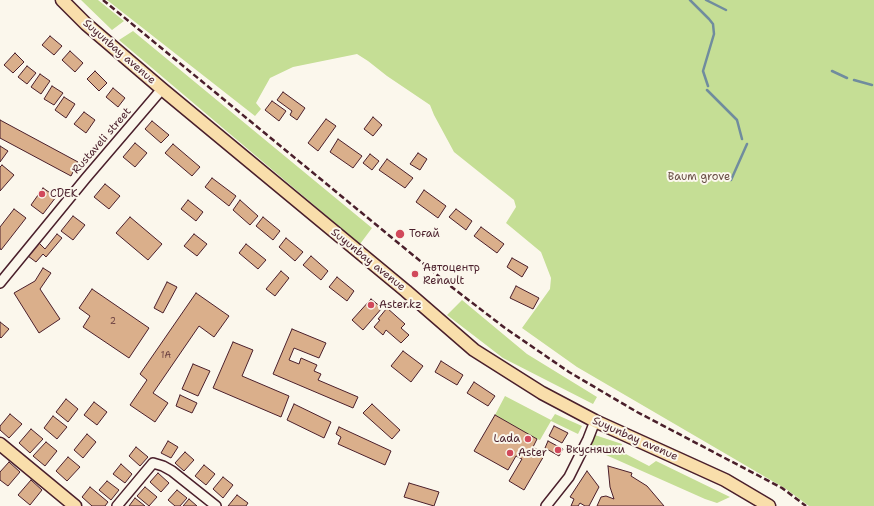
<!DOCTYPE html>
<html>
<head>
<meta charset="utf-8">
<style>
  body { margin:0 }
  canvas { display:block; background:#fbf7ec }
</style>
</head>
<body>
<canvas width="874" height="506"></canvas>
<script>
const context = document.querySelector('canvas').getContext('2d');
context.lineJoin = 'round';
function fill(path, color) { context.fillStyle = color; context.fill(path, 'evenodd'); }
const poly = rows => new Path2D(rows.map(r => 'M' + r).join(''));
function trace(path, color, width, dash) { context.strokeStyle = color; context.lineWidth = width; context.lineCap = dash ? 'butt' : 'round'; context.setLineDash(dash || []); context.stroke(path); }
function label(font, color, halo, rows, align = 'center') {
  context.font = font + ' "Shantell Sans",sans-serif'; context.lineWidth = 4; context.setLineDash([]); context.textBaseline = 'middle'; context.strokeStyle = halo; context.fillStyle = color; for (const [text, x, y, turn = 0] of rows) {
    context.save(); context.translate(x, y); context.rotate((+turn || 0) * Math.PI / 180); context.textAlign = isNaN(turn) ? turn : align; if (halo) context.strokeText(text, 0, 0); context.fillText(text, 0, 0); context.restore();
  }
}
const green = poly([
  [81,0,98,0,124,21,112,30],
  [107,0,874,0,874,506,809,506,786,489,577,367,522,328,550,289,551,278,541,252,506,223,516,207,514,200,454,152,434,115,430,105,387,76,368,61,357,54,293,67,270,78,256,103,261,109,255,116],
  [133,31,372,228,360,244,119,40],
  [462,300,527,354,597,397,593,404,503,358,447,315],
  [505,396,551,420,555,414,582,426,578,434,551,421,540,440,537,439,495,415],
  [595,435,622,444,620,451,649,466,656,461,730,497,717,503,705,499,588,447]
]);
const stream = poly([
  [690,0,709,19,713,24,714,34,703,71,708,86],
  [706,0,726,10],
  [832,71,847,78],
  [854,80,872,85],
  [707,90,737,120,742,139],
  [731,180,747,144]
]);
const building = poly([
  [50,36,62,46,54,55,42,45,50,36],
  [70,51,83,63,75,72,62,60,70,51],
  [15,53,24,62,13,73,4,65,15,53],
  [27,66,36,73,27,84,18,77,27,66],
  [95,71,107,83,99,91,87,79,95,71],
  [40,74,50,81,41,94,31,87,40,74],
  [52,86,63,93,54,105,44,99,52,86],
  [113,88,125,98,118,107,106,97,113,88],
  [283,92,305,108,297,120,290,115,292,111,277,100,283,92],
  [64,97,75,104,66,118,55,110,64,97],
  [272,101,286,111,279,121,265,110,272,101],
  [84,112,95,120,86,133,74,124,84,112],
  [373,117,382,125,373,136,364,129,373,117],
  [326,119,336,126,318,151,308,143,326,119],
  [0,120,78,162,71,176,0,138,0,120],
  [152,121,169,135,161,143,145,129,152,121],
  [338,139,362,156,353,168,330,152,338,139],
  [135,143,147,153,135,167,123,157,135,143],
  [173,144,200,167,192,176,165,153,173,144],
  [0,146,8,151,0,162,0,146],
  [418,153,427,159,420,170,410,164,418,153],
  [370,154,379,161,372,170,363,163,370,154],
  [387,159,413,178,405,188,379,170,387,159],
  [2,165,14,175,0,191,0,167,2,165],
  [212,178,236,196,229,206,205,187,212,178],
  [105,184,120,196,109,209,94,197,105,184],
  [43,188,56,197,43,214,31,205,43,188],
  [424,190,446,206,438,218,416,202,424,190],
  [188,200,203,212,196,221,181,209,188,200],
  [240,200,258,216,250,225,233,210,240,200],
  [14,209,26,218,1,250,0,248,0,227,14,209],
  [456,209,472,221,466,230,449,217,456,209],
  [73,216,85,225,73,240,61,231,73,216],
  [130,217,162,244,148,260,116,233,130,217],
  [263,217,280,231,273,240,256,226,263,217],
  [481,227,504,244,497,253,474,236,481,227],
  [57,234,62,238,46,257,43,254,36,262,28,256,39,243,45,249,57,234],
  [194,234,207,244,197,256,184,246,194,234],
  [286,238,303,252,295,261,279,247,286,238],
  [246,244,266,260,258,269,239,253,246,244],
  [311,256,328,271,321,280,303,265,311,256],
  [512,258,528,267,522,277,507,267,512,258],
  [43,268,51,273,40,289,60,319,39,333,14,293,35,281,43,268],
  [281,271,289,278,275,296,266,289,281,271],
  [337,277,354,291,347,301,329,287,337,277],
  [167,282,177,287,163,313,154,308,167,282],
  [516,286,539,298,533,309,510,298,516,286],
  [92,289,149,328,129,358,83,327,90,316,79,308,92,289],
  [196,293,229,316,214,337,199,326,153,393,168,403,155,422,130,405,147,380,140,374,196,293],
  [371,299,382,308,363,330,352,320,371,299],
  [387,308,405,324,401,328,409,335,401,343,386,330,383,335,374,327,380,320,378,319,387,308],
  [0,322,9,329,1,338,0,337,0,322],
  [292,329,326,343,319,358,294,348,289,360,299,364,301,358,317,365,314,371,321,374,318,380,358,397,353,408,273,374,292,329],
  [233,342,253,350,242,376,289,396,281,417,213,388,233,342],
  [403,351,423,366,411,382,391,366,403,351],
  [441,361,463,375,457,385,435,372,441,361],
  [193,364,210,371,198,396,182,389,193,364],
  [474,382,495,396,488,406,467,393,474,382],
  [180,395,197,403,192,413,176,406,180,395],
  [66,399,78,409,68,422,56,412,66,399],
  [94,402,107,412,97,425,84,415,94,402],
  [294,404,331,422,324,438,287,420,294,404],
  [372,404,400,430,392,439,363,413,372,404],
  [10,414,22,424,9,438,0,430,0,426,10,414],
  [495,415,537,439,533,447,545,454,524,490,509,481,522,459,516,456,508,470,474,451,495,415],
  [53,416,67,427,57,439,44,428,53,416],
  [554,426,568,433,562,443,549,436,554,426],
  [339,427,391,451,385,465,338,444,341,437,336,434,339,427],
  [31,429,43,439,30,453,19,443,31,429],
  [87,434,96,442,83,458,74,450,87,434],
  [168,441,178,447,171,458,161,453,168,441],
  [548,441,563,449,559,456,545,448,548,441],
  [46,442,57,451,45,466,33,456,46,442],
  [136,447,148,457,140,466,129,456,136,447],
  [185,452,194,460,184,471,175,463,185,452],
  [68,457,80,467,67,481,56,471,68,457],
  [9,462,20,472,8,486,0,480,0,472,9,462],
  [121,464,132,474,125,483,113,474,121,464],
  [204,465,215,474,206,485,195,476,204,465],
  [608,466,632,473,631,476,647,486,664,506,597,506,601,497,606,496,614,499,610,487,608,466],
  [587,471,599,487,589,506,585,506,580,503,578,506,571,506,574,499,570,497,587,471],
  [158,473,169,483,161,492,150,482,158,473],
  [223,477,233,485,223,498,213,489,223,477],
  [31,480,42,490,30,505,18,495,31,480],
  [107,481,119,490,111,500,99,490,107,481],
  [409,483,439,492,434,506,404,497,409,483],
  [90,487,108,502,105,506,92,506,82,497,90,487],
  [145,487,157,497,149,506,137,496,145,487],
  [177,490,187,498,180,506,175,506,168,500,177,490],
  [237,495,248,503,246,506,228,506,237,495],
  [135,498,145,506,129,506,135,498],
  [189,499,197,506,183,506,189,499]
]);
const minor = poly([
  [0,283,86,178,162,89],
  [117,506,153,463,163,466,172,471,216,506],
  [546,506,569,477,588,439,595,421]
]);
const major = poly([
  [62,0,86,24,162,89,406,291,474,350,542,393,595,421,725,480,769,506],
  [0,444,75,506]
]);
const rail = poly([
  [103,0,453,288,505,328,569,372,637,412,782,488,806,506]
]);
const markers = [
  [42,194,4,"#d1495b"],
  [400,234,5,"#d1495b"],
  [415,274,4,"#d1495b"],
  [371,305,4,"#d1495b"],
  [528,439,4,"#d1495b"],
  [558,450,4,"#d1495b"],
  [510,453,4,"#d1495b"]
];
const numberNames = [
  ["2",113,322],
  ["1А",166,356]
];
const streetNames = [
  ["Suyunbay avenue",119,52,41],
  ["Rustaveli street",102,141,-49],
  ["Suyunbay avenue",368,260,39],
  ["Suyunbay avenue",635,439,24]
];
const parkNames = [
  ["Baum grove",699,177]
];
const poiNames = [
  ["CDEK",50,194],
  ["Тоғай",409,234],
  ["Автоцентр",423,268],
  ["Renault",423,281],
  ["Aster.kz",379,305],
  ["Lada",520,439,"right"],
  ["Вкусняшки",566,450],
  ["Aster",518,453]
];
fill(green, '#c5de95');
trace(stream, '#708c9e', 2.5);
fill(building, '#daaf8b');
trace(building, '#4a1f2b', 1);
trace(minor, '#4a1f2b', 12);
trace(major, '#4a1f2b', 15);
trace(minor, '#fbf7ec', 9);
trace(major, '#f9deab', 12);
trace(rail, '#4a1f2b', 2.5, [6, 3]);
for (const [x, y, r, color] of markers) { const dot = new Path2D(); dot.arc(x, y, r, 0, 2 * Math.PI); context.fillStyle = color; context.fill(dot); trace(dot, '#fbf7ec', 1.5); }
label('9px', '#6e4343', null, numberNames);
label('11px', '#4a1f2b', '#fbf7ec', streetNames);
label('11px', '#694f46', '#fbf7ec', parkNames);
label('11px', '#4a1f2b', '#fbf7ec', poiNames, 'left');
</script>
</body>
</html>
